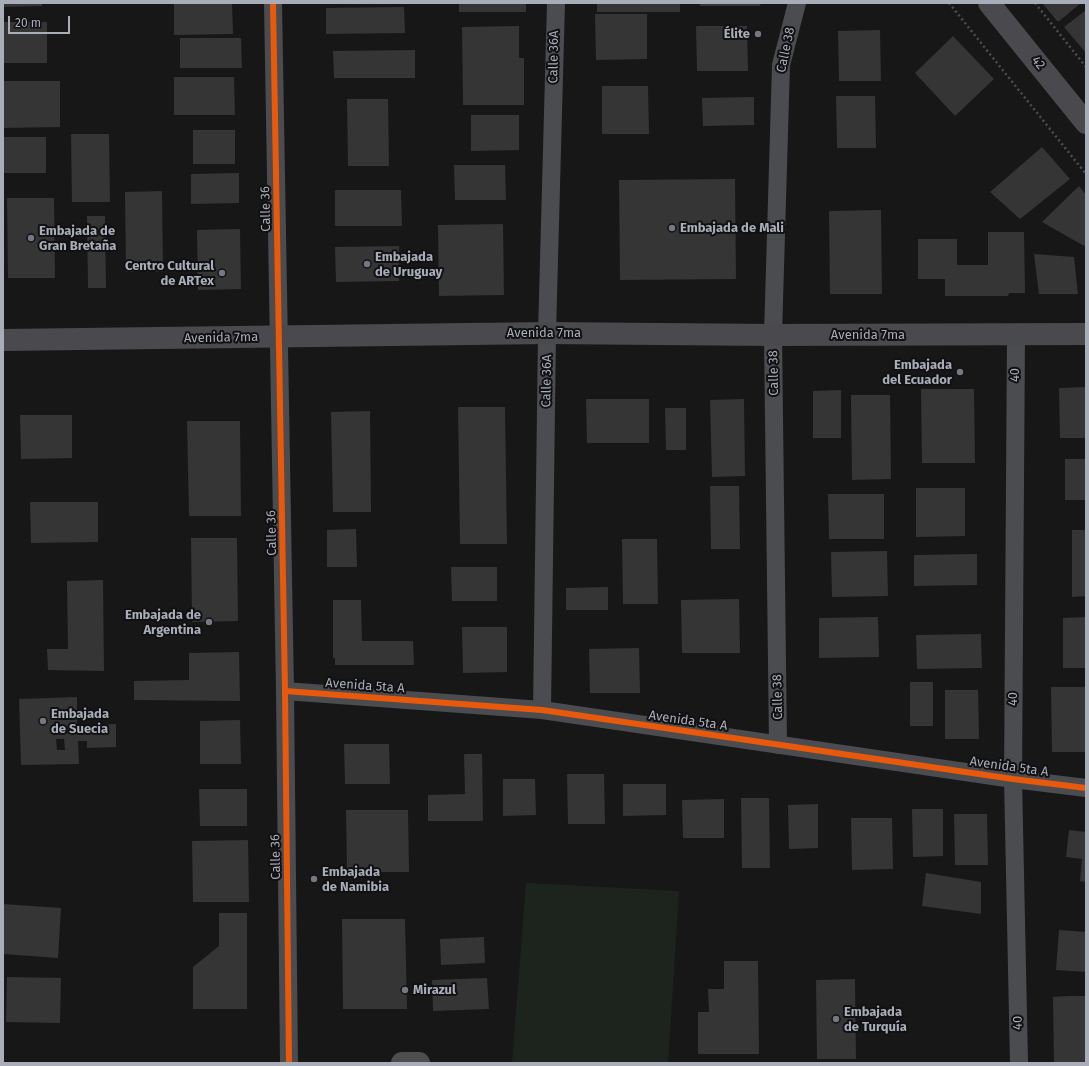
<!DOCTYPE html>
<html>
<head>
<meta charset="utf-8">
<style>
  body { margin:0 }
  #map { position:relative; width:1089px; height:1066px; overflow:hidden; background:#171717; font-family:"Fira Sans",sans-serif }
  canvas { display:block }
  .frame { position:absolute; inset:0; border:4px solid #a8adb8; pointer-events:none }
  .scale { position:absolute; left:8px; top:16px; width:62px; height:18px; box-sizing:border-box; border:2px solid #a8adb8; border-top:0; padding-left:5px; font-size:12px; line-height:14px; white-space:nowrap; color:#a8adb8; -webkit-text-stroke:3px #111113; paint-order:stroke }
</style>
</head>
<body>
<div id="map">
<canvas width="1089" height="1066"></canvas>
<div class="frame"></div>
<div class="scale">20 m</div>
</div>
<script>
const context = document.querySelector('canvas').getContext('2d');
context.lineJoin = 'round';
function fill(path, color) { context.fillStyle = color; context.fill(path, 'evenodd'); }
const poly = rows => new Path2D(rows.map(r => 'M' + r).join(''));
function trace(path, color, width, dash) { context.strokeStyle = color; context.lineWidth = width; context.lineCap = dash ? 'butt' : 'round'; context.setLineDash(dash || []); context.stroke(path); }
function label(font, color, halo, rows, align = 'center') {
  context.font = font + ' "Fira Sans",sans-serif'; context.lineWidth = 4; context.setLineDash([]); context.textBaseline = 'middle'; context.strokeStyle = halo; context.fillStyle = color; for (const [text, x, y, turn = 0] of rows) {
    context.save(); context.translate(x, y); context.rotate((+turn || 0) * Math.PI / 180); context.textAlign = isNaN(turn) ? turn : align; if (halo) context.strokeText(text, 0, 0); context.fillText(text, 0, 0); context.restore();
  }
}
const green = poly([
  [526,883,679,891,668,1063,512,1063]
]);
const building = poly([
  [3,3,42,3,42,6,3,7],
  [174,3,232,3,233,34,174,35],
  [459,3,526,3,526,12,459,12],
  [597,3,680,3,680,12,597,12],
  [700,3,761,3,760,6,700,6],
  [1042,3,1081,3,1058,22],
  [404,7,405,33,326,34,326,8],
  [1086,10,1086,53,1064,27],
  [595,14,647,14,647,59,596,60],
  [3,22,47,22,47,63,3,63],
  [519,26,519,58,524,58,524,105,463,105,462,27],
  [696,26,747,26,748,71,697,71],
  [880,30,881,81,839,81,838,31],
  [953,36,994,79,955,116,915,73],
  [180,38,241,38,242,68,180,68],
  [415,50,415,78,334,78,333,51],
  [174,77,234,77,235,115,174,115],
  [3,81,60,81,60,127,3,128],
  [602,86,648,86,649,134,602,134],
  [836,96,875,96,876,148,837,148],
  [754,97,754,125,703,126,702,98],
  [347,99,388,99,389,166,348,166],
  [471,115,519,115,519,150,471,151],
  [193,130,235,130,235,164,193,164],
  [71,134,109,134,110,202,72,202],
  [3,137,46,137,46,173,3,173],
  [1042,147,1070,179,1020,219,990,192],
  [454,165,505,165,506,200,455,200],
  [239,173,239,203,191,204,191,174],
  [735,179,736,279,620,280,619,180],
  [1079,186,1086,195,1086,245,1084,246,1042,222],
  [335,190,401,190,402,226,335,226],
  [162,191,163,272,126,272,125,192],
  [7,198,54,198,55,278,8,278],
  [881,210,882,294,830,294,829,211],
  [87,216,105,216,106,288,88,288],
  [503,224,504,295,439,296,438,225],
  [240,229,241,289,198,290,197,230],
  [988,232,1024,232,1025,293,1009,293,1008,296,945,296,945,279,918,279,918,239,957,239,957,265,988,265],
  [399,246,399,281,336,282,335,247],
  [1034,254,1074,257,1078,294,1039,294],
  [1086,387,1086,438,1060,438,1059,388],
  [921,389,974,389,975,463,922,463],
  [841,390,841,438,813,438,813,391],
  [851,395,890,395,891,479,852,480],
  [586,399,649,399,649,443,587,443],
  [744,399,745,476,712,477,710,400],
  [458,407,505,407,507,544,460,544],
  [665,408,686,408,686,450,666,450],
  [370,411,371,512,333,512,331,412],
  [20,415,72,415,72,458,21,459],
  [187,421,240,421,241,516,189,516],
  [1065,459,1086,459,1086,500,1065,500],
  [710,486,739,486,740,549,711,549],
  [916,488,965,488,965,536,916,537],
  [828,494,884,494,884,539,829,539],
  [30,502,98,502,98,542,31,543],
  [356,529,357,567,327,567,327,530],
  [1072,530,1086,530,1086,596,1072,597],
  [191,538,237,538,238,621,192,622],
  [622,539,657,539,658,604,623,604],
  [887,551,888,596,832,597,831,552],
  [977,554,977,585,914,586,914,555],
  [451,567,497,567,497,601,452,601],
  [103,580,104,671,48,670,47,649,68,649,67,581],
  [608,587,608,610,566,610,566,588],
  [739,599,740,653,682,653,681,600],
  [333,600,361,600,362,641,413,641,414,665,335,665,335,658,333,658],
  [878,617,879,657,819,658,819,618],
  [1086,617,1086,668,1063,668,1063,618],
  [462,627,507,627,507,672,463,673],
  [981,634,982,668,917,669,916,635],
  [639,648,640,693,590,693,589,649],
  [239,652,240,701,134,700,134,681,189,680,189,653],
  [910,682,933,682,933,726,910,726],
  [1051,687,1086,687,1086,752,1052,752],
  [945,690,978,690,979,739,945,739],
  [77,697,77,726,116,724,116,747,87,748,87,741,78,741,79,764,21,765,19,699],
  [56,739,64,739,65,750,57,750],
  [240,720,241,764,200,764,200,721],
  [344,744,389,744,390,784,345,784],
  [464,754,482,754,483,821,428,821,428,795,465,794],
  [567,774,604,774,605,824,568,824],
  [503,779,535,779,536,815,503,816],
  [623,784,666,784,666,815,623,816],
  [199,789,247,789,247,826,200,826],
  [741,798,769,798,770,868,742,868],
  [724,799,724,838,683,838,682,800],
  [818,804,818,848,789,849,788,805],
  [912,809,943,809,943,856,913,857],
  [346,810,408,810,409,872,347,872],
  [954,814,987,814,988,865,955,865],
  [851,818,892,818,893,869,852,870],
  [1069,830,1086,832,1086,882,1080,881,1082,859,1066,857],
  [248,840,249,902,193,902,192,841],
  [926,873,981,882,981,914,922,906],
  [3,904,61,908,58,958,3,954],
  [219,913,247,913,247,1009,193,1009,193,967,219,946],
  [342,919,405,919,407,1009,343,1009],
  [1059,930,1086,932,1086,972,1056,970],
  [484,937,485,963,441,965,440,939],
  [724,961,758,961,759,1054,698,1054,698,1012,709,1012,708,989,724,989],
  [7,977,61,978,60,1023,6,1022],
  [487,978,489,1009,433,1011,432,980],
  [855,979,856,1059,817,1059,816,980],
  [1068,996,1086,996,1086,1063,1054,1063,1053,997]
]);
const path = poly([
  [949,3,1086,174],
  [1035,3,1086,67]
]);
const street = poly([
  [273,3,285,691,289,1063],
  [1016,334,1013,779,1019,1063],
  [285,691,542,710,1013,779,1086,788],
  [542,710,547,333,556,3],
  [778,745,773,335,781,65,797,3]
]);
const secondary = poly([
  [989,3,1086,123],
  [3,340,547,333,773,335,1086,334]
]);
const highway = poly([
  [402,1063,419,1063]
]);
const cycleway = poly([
  [273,3,285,691,289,1063],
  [285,691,542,710,1013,779,1086,788]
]);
const markers = [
  [758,34,4,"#757880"],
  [672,228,4,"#757880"],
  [31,238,4,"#757880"],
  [367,264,4,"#757880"],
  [222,273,4,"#757880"],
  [960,372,4,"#757880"],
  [209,622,4,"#757880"],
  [43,721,4,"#757880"],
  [314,879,4,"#757880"],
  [405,990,4,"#757880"],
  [836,1019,4,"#757880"]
];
const poiNames = [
  ["Élite",750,34,"right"],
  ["Embajada de Mali",680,228],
  ["Embajada de",39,231],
  ["Gran Bretaña",39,246],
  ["Embajada",375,257],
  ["de Uruguay",375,272],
  ["Centro Cultural",214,266,"right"],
  ["de ARTex",214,281,"right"],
  ["Embajada",952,365,"right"],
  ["del Ecuador",952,380,"right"],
  ["Embajada de",201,615,"right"],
  ["Argentina",201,630,"right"],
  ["Embajada",51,714],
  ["de Suecia",51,729],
  ["Embajada",322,872],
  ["de Namibia",322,887],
  ["Mirazul",413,990],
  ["Embajada",844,1012],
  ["de Turquía",844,1027]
];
const streetNames = [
  ["Calle 38",786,50,-78],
  ["Calle 36A",554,57,-89],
  ["42",1038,63,51],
  ["Calle 36",266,209,-91],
  ["Avenida 7ma",544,333],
  ["Avenida 7ma",868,335],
  ["Avenida 7ma",221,338,-1],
  ["Calle 38",774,373,-91],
  ["40",1015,375,-90],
  ["Calle 36A",547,381,-89],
  ["Calle 36",272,533,-91],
  ["Avenida 5ta A",365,686,4],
  ["Calle 38",778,697,-91],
  ["40",1013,699,-90],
  ["Avenida 5ta A",688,721,8],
  ["Avenida 5ta A",1009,767,8],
  ["Calle 36",276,857,-91],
  ["40",1018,1023,-91]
];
fill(green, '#1d241e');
fill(building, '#353536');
trace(path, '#4d4e52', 2.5, [2, 3]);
trace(street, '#4b4c50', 18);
trace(secondary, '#4a4a4e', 22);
trace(highway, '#4e4e51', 22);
trace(cycleway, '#e8590c', 6);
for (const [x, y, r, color] of markers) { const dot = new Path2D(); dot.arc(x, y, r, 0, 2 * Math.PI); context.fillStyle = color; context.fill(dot); trace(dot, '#111113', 1.5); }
label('bold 13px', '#a8adb8', '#111113', poiNames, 'left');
label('13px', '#a8adb8', '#111113', streetNames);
</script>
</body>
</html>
